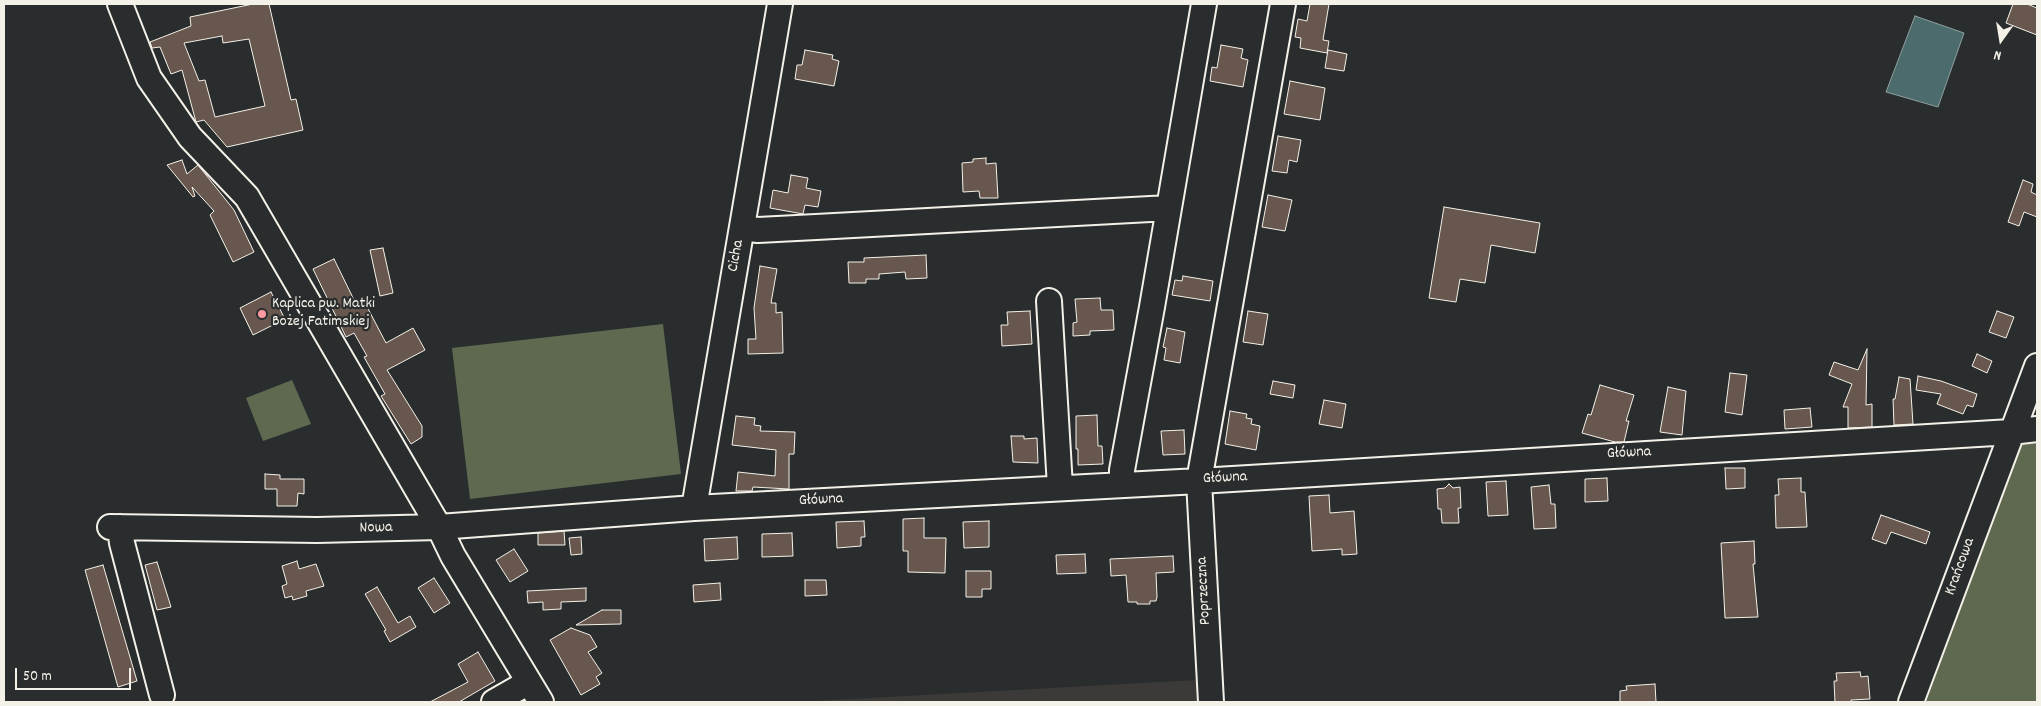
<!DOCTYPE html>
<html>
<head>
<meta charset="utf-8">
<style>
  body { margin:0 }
  #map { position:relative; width:2041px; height:706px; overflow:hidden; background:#2a2d2e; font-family:Dekko,sans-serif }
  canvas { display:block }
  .frame { position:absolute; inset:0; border:5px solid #f4f1e8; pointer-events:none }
  .north { position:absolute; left:1976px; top:15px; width:50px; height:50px; -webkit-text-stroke:4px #2a2d2e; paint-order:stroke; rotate:193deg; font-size:14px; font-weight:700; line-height:20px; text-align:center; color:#f4f1e8 }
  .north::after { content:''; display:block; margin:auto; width:18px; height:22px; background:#f4f1e8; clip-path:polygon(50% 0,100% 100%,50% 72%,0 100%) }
  .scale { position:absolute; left:15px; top:668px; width:116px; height:22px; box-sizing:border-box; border:2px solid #f4f1e8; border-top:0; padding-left:6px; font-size:15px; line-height:18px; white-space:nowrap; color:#f4f1e8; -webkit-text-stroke:4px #2a2d2e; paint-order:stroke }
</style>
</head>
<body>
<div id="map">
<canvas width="2041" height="706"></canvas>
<div class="frame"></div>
<div class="north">N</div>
<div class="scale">50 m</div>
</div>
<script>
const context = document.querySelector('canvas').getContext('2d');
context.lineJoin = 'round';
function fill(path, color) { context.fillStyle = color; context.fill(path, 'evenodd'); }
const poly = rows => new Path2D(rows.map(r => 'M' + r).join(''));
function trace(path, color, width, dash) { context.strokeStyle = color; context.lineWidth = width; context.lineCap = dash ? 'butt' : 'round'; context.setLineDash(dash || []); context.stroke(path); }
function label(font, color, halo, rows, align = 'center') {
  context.font = font + ' Dekko,sans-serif'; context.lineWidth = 4.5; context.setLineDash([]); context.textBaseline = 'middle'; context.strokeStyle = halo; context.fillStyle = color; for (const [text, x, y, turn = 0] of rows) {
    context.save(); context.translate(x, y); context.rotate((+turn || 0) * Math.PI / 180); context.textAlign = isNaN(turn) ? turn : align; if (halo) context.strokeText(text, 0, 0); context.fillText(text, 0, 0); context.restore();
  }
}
const built = poly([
  [1198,680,1199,702,796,702]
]);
const green = poly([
  [663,324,681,474,470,499,452,348],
  [292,380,311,424,263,441,246,398],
  [2037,440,2037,702,1926,702,2023,441]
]);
const water = poly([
  [1915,16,1964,33,1938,107,1886,92,1915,16]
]);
const building = poly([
  [253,4,269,4,291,100,296,99,303,130,227,147,204,120,196,122,182,70,171,74,160,47,152,48,150,42,191,26,190,17,253,4],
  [222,36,223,43,249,39,265,106,215,117,205,80,199,81,184,43,222,36],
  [1310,4,1329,4,1323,40,1329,41,1327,53,1300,48,1301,38,1295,37,1298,19,1307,21,1310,4],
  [2013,4,2027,4,2037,8,2037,35,2006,23,2013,4],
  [1221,45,1243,49,1241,58,1248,60,1243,87,1210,81,1212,67,1217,68,1221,45],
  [805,50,833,55,832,59,839,61,834,86,795,79,797,65,802,65,805,50],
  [1328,50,1347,54,1344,71,1325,68,1328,50],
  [1290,81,1325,88,1320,120,1284,114,1290,81],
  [1278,136,1301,140,1297,162,1289,160,1287,173,1272,171,1278,136],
  [986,158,986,164,996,163,998,198,980,198,979,191,963,192,962,163,973,162,973,159,986,158],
  [182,160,187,174,198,165,234,210,254,252,233,262,210,215,214,211,192,187,195,196,193,197,167,165,182,160],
  [791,175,808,178,806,188,821,191,818,207,805,205,803,214,770,208,773,190,788,193,791,175],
  [2023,180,2033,184,2031,192,2037,195,2037,217,2024,212,2019,226,2008,222,2023,180],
  [1268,195,1292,200,1285,231,1262,227,1268,195],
  [1444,207,1540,223,1535,253,1491,245,1485,283,1460,279,1456,302,1429,298,1444,207],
  [383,248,393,293,380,296,370,250,383,248],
  [926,255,927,278,906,279,905,272,879,274,879,279,866,279,866,283,849,283,848,262,864,262,864,258,926,255],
  [334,259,357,306,365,303,386,343,413,328,425,350,387,370,422,426,422,437,411,444,381,396,385,394,364,357,367,356,354,333,346,337,313,269,334,259],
  [760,266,777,269,771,303,776,303,776,313,782,312,783,353,748,354,748,339,756,339,754,308,760,266],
  [1183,276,1213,281,1210,301,1172,295,1175,280,1182,281,1183,276],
  [271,292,285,319,253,335,240,308,271,292],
  [1100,298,1101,310,1113,310,1114,330,1090,331,1090,335,1073,336,1073,323,1077,322,1075,299,1100,298],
  [1030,311,1032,344,1002,346,1001,325,1008,325,1007,312,1030,311],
  [1248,311,1268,314,1263,345,1243,342,1248,311],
  [1997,311,2014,317,2006,338,1989,332,1997,311],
  [1167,328,1185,332,1180,363,1164,360,1166,348,1163,347,1167,328],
  [1867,349,1866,405,1872,404,1872,427,1848,428,1848,407,1843,407,1852,384,1829,375,1834,362,1858,370,1867,349],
  [1977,354,1992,361,1987,373,1972,366,1977,354],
  [1730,373,1747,375,1742,415,1725,412,1730,373],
  [1918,376,1941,381,1977,394,1973,407,1967,405,1963,414,1937,404,1941,394,1916,390,1918,376],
  [1899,377,1910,379,1913,424,1894,425,1893,399,1895,399,1899,377],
  [1273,381,1295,385,1293,398,1270,394,1273,381],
  [1600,385,1634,395,1626,421,1629,421,1624,442,1615,442,1582,433,1588,414,1591,415,1600,385],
  [1668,387,1686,391,1682,435,1660,432,1668,387],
  [1324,400,1346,404,1342,428,1319,424,1324,400],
  [1810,408,1812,427,1785,429,1784,410,1810,408],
  [1230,411,1247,414,1246,418,1252,419,1251,424,1260,426,1256,450,1225,444,1230,411],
  [1097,415,1098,446,1102,446,1103,464,1078,465,1078,449,1076,449,1076,416,1097,415],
  [736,416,755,418,754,425,761,426,760,431,795,432,794,454,789,454,789,489,753,487,752,491,736,491,738,472,775,476,776,450,732,445,736,416],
  [1184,430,1185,454,1163,455,1161,431,1184,430],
  [1011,436,1024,436,1024,439,1037,438,1038,463,1013,462,1011,436],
  [1725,468,1745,468,1745,488,1726,489,1725,468],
  [265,474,280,475,280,479,304,479,304,494,298,493,297,506,277,506,277,489,265,489,265,474],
  [1607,478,1608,501,1585,502,1585,479,1607,478],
  [1801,478,1801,492,1805,492,1807,527,1776,528,1775,495,1779,495,1778,479,1801,478],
  [1506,481,1508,515,1488,516,1486,482,1506,481],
  [1449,484,1453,488,1460,487,1461,508,1458,508,1459,523,1442,523,1441,509,1438,509,1437,489,1445,488,1449,484],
  [1549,485,1551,504,1555,504,1556,528,1534,529,1531,487,1549,485],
  [1329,495,1330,513,1354,511,1357,554,1342,555,1342,549,1312,551,1309,496,1329,495],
  [1881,515,1930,532,1926,544,1891,532,1886,544,1872,539,1881,515],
  [924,518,924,538,946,538,945,573,908,572,908,551,903,551,903,519,924,518],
  [864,521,865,537,861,537,861,546,837,548,836,522,864,521],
  [989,521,989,547,964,548,963,522,989,521],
  [564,531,565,545,538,545,538,533,564,531],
  [792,533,793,556,762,557,762,534,792,533],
  [581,537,582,554,571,555,569,538,581,537],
  [737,537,738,559,705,561,704,539,737,537],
  [1754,541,1755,564,1753,564,1758,617,1725,618,1721,543,1754,541],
  [514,549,528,571,510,582,496,560,514,549],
  [1085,554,1086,573,1057,574,1056,555,1085,554],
  [1173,556,1174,572,1156,573,1157,597,1156,601,1150,601,1150,604,1137,604,1137,602,1128,602,1126,575,1111,576,1110,559,1173,556],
  [297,561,299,569,316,564,324,586,306,591,307,596,293,600,292,596,285,598,282,586,287,584,282,566,297,561],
  [157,562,171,607,157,610,145,565,157,562],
  [103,565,137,681,118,687,85,570,103,565],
  [966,571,991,571,991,589,982,589,982,597,966,597,966,571],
  [434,578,450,603,434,613,418,588,434,578],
  [805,580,826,580,827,595,805,596,805,580],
  [720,583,721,600,694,602,693,585,720,583],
  [377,587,398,623,410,616,416,627,390,642,384,631,386,630,365,594,377,587],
  [586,588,586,601,561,602,561,609,543,610,543,602,528,603,527,591,586,588],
  [602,610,621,610,621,624,576,625,602,610],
  [571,628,590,635,597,647,588,652,602,673,596,677,600,684,581,695,550,640,571,628],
  [478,652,495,681,459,702,430,702,468,682,458,664,478,652],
  [1860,672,1861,677,1868,676,1870,699,1851,700,1851,702,1835,702,1834,681,1837,681,1836,673,1860,672],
  [1655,684,1656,702,1620,702,1620,691,1627,690,1626,686,1655,684]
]);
const minor = poly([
  [120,4,149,78,190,137,247,197,439,527,453,556,541,702],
  [742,228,758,230,816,227,1169,208],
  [1049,301,1060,487],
  [1122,484,1122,470,1152,307,1204,4],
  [694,508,780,4],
  [110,527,317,530,439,527,694,508,1199,481,2011,432,2037,429],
  [120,527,122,543,162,695],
  [494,702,529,682],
  [1211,702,1199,481,1283,4],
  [1911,702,2037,366]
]);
const markers = [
  [262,314,5,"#ff9aa2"]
];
const streetNames = [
  ["Cicha",737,256,-80],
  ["Główna",1629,454,-3],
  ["Główna",1225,479,-3],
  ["Główna",821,501,-3],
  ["Nowa",376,529,-1],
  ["Krańcowa",1961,567,-70],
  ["Poprzeczna",1205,591,-93]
];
const poiNames = [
  ["Kaplica pw. Matki",272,305],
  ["Bożej Fatimskiej",272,323]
];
fill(built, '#3c3a38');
fill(green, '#5f6950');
fill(water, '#4c6b6d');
trace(water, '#8fa19e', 1);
fill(building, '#67574e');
trace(building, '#f4f1e8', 1);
trace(minor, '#f4f1e8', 28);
trace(minor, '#2a2d2e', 24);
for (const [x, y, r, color] of markers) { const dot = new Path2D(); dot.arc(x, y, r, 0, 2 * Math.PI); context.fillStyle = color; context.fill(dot); trace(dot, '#2a2d2e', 2); }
label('16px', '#f4f1e8', '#2a2d2e', streetNames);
label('16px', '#f4f1e8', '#2a2d2e', poiNames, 'left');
</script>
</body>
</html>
